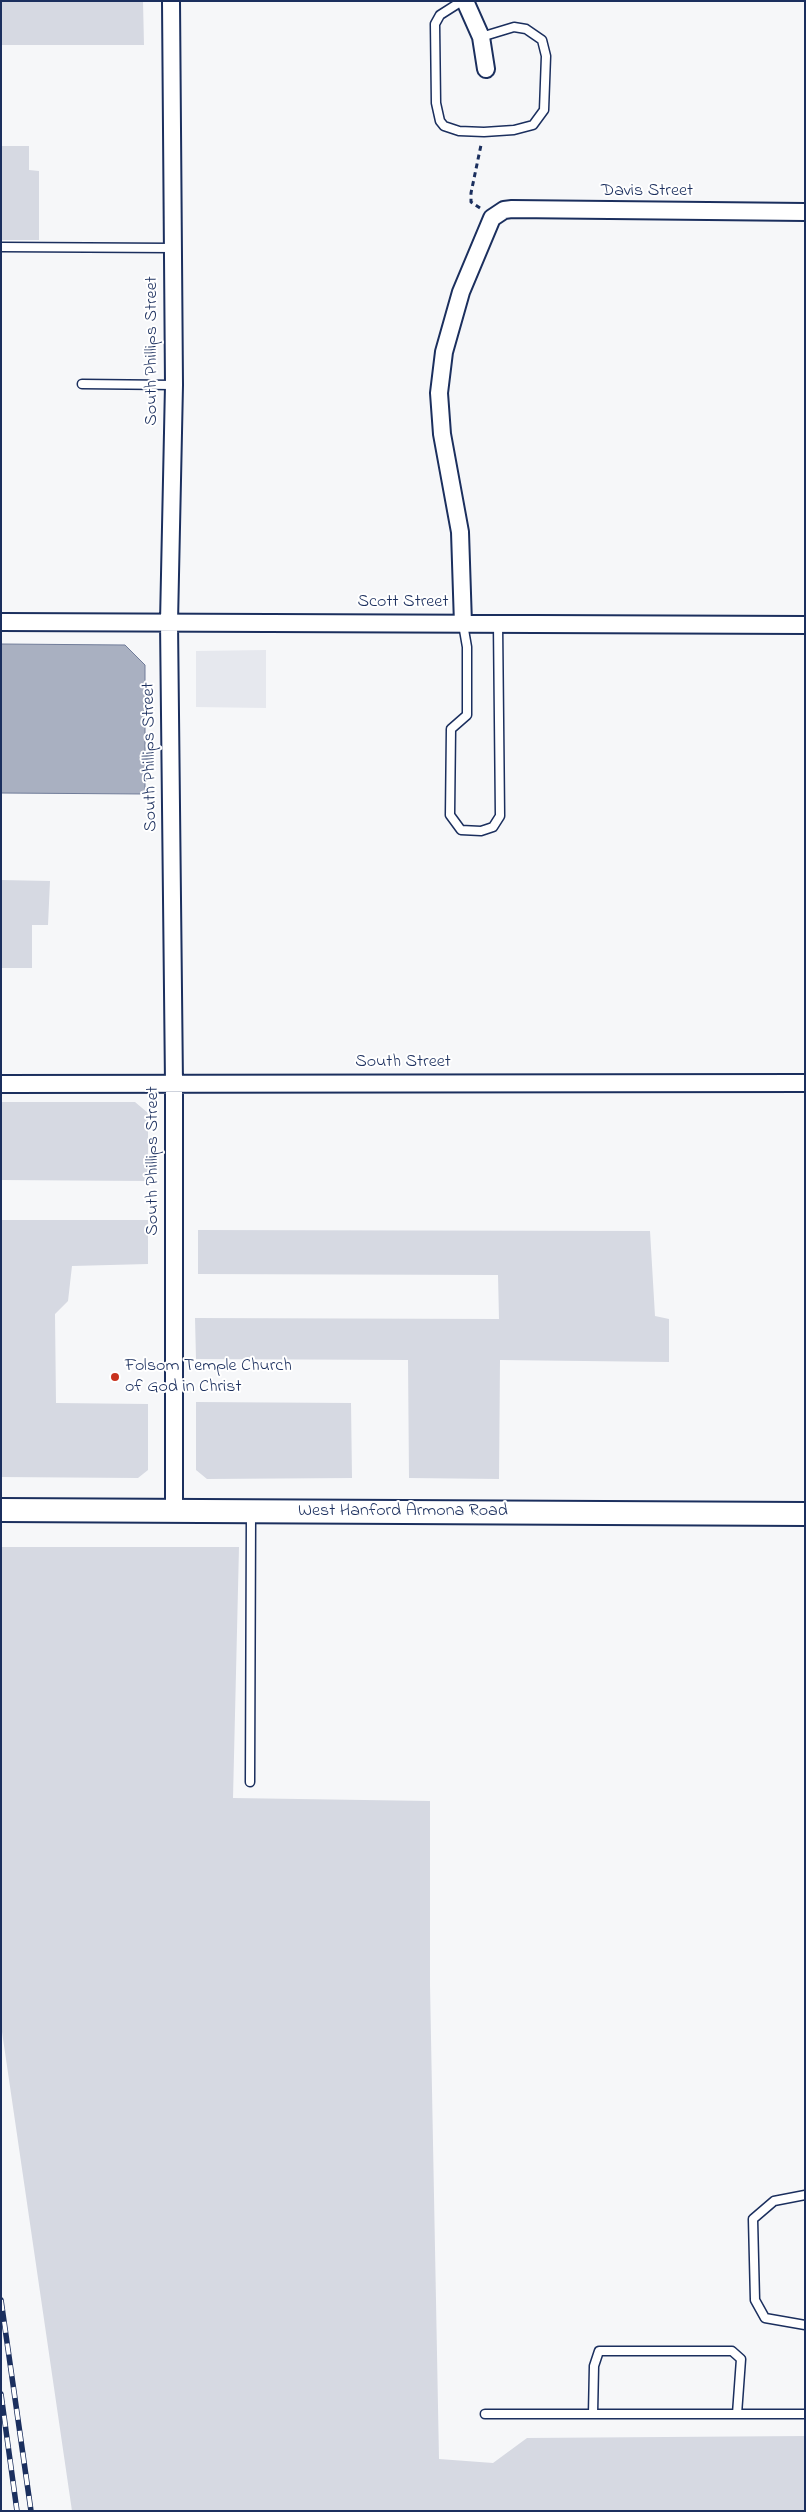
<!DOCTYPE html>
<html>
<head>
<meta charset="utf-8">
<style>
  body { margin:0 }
  #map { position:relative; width:806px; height:2512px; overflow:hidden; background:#f6f7f9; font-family:"Indie Flower",sans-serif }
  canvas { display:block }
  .frame { position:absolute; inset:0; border:2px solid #1b2f5e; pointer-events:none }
</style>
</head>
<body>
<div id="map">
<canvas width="806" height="2512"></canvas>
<div class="frame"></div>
</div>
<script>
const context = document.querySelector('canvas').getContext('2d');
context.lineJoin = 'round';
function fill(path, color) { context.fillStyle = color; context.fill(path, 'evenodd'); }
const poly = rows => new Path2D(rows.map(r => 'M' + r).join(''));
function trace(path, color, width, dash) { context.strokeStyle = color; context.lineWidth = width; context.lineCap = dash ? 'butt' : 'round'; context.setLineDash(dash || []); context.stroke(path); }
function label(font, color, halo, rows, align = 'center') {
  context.font = font + ' "Indie Flower",sans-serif'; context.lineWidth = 4; context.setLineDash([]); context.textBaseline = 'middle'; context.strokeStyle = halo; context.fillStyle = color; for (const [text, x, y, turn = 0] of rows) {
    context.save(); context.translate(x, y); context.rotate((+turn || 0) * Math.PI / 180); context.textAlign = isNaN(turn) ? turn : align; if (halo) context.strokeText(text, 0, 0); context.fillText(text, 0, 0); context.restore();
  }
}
const built = poly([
  [266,650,266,708,196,707,196,651]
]);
const green = poly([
  [1,1,143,1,144,45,1,45],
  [1,146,29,146,29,170,39,171,39,240,1,240],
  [1,880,50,881,48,925,32,925,32,968,1,968],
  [1,1102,135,1102,148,1113,148,1181,1,1180],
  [1,1220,148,1220,148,1264,72,1266,68,1301,55,1314,56,1403,148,1404,148,1470,138,1478,1,1477],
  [198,1230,650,1231,655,1316,669,1319,669,1362,500,1360,499,1479,409,1478,408,1360,196,1359,195,1318,499,1319,498,1275,198,1274],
  [196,1402,351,1403,352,1478,207,1479,196,1470],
  [1,1547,239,1547,233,1798,430,1801,430,1985,439,2459,493,2463,527,2438,805,2436,805,2511,72,2511,1,2025]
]);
const water = poly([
  [1,644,125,645,145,665,145,794,1,793,1,644]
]);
const path = poly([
  [480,208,471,202,471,193,481,145]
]);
const lane = poly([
  [462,1,440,15,435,24,436,103,440,121,444,126,459,131,484,132,514,130,533,125,544,110,546,56,542,40,526,29,514,27,481,37],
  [1,247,173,248],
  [82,384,174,385],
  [463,624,467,647,467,715,451,729,450,815,461,830,481,831,493,827,500,816,498,624],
  [250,1782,251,1514],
  [805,2195,774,2201,753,2219,755,2300,765,2318,805,2325],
  [485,2414,805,2414],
  [593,2414,594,2366,599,2351,732,2351,741,2359,737,2414]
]);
const street = poly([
  [171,1,174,385,169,622,174,1083,174,1512],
  [465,1,481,37,486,69],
  [1,622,805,625],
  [463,624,460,532,442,434,439,393,444,352,461,292,492,218,504,210,512,209,805,212],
  [1,1084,805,1083]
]);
const secondary = poly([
  [1,1510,805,1514]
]);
const rail = poly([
  [1,2300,31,2511],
  [1,2394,17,2511]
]);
const markers = [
  [115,1377,5,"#c8321e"]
];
const streetNames = [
  ["Davis Street",647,192],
  ["South Phillips Street",153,351,-90],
  ["Scott Street",403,603],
  ["South Phillips Street",151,757,-91],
  ["South Street",403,1063],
  ["South Phillips Street",154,1161,-90],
  ["West Hanford Armona Road",403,1512]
];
const poiNames = [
  ["Folsom Temple Church",125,1367],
  ["of God in Christ",125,1388]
];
fill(built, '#e6e8ee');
fill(green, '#d6d9e2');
fill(water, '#a9b0c1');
trace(water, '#707c99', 1);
trace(lane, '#1b2f5e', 11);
trace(street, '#1b2f5e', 20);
trace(secondary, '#1b2f5e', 26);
trace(path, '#1b2f5e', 3, [5, 4]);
trace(lane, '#fff', 8);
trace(street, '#fff', 16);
trace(secondary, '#fff', 22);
trace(rail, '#1b2f5e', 5.5);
trace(rail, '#fff', 4, [11]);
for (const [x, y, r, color] of markers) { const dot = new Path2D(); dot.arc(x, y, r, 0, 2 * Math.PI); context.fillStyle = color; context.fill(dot); trace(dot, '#fff', 2); }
label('18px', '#1b2f5e', '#fff', streetNames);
label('18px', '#1b2f5e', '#fff', poiNames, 'left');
</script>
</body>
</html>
